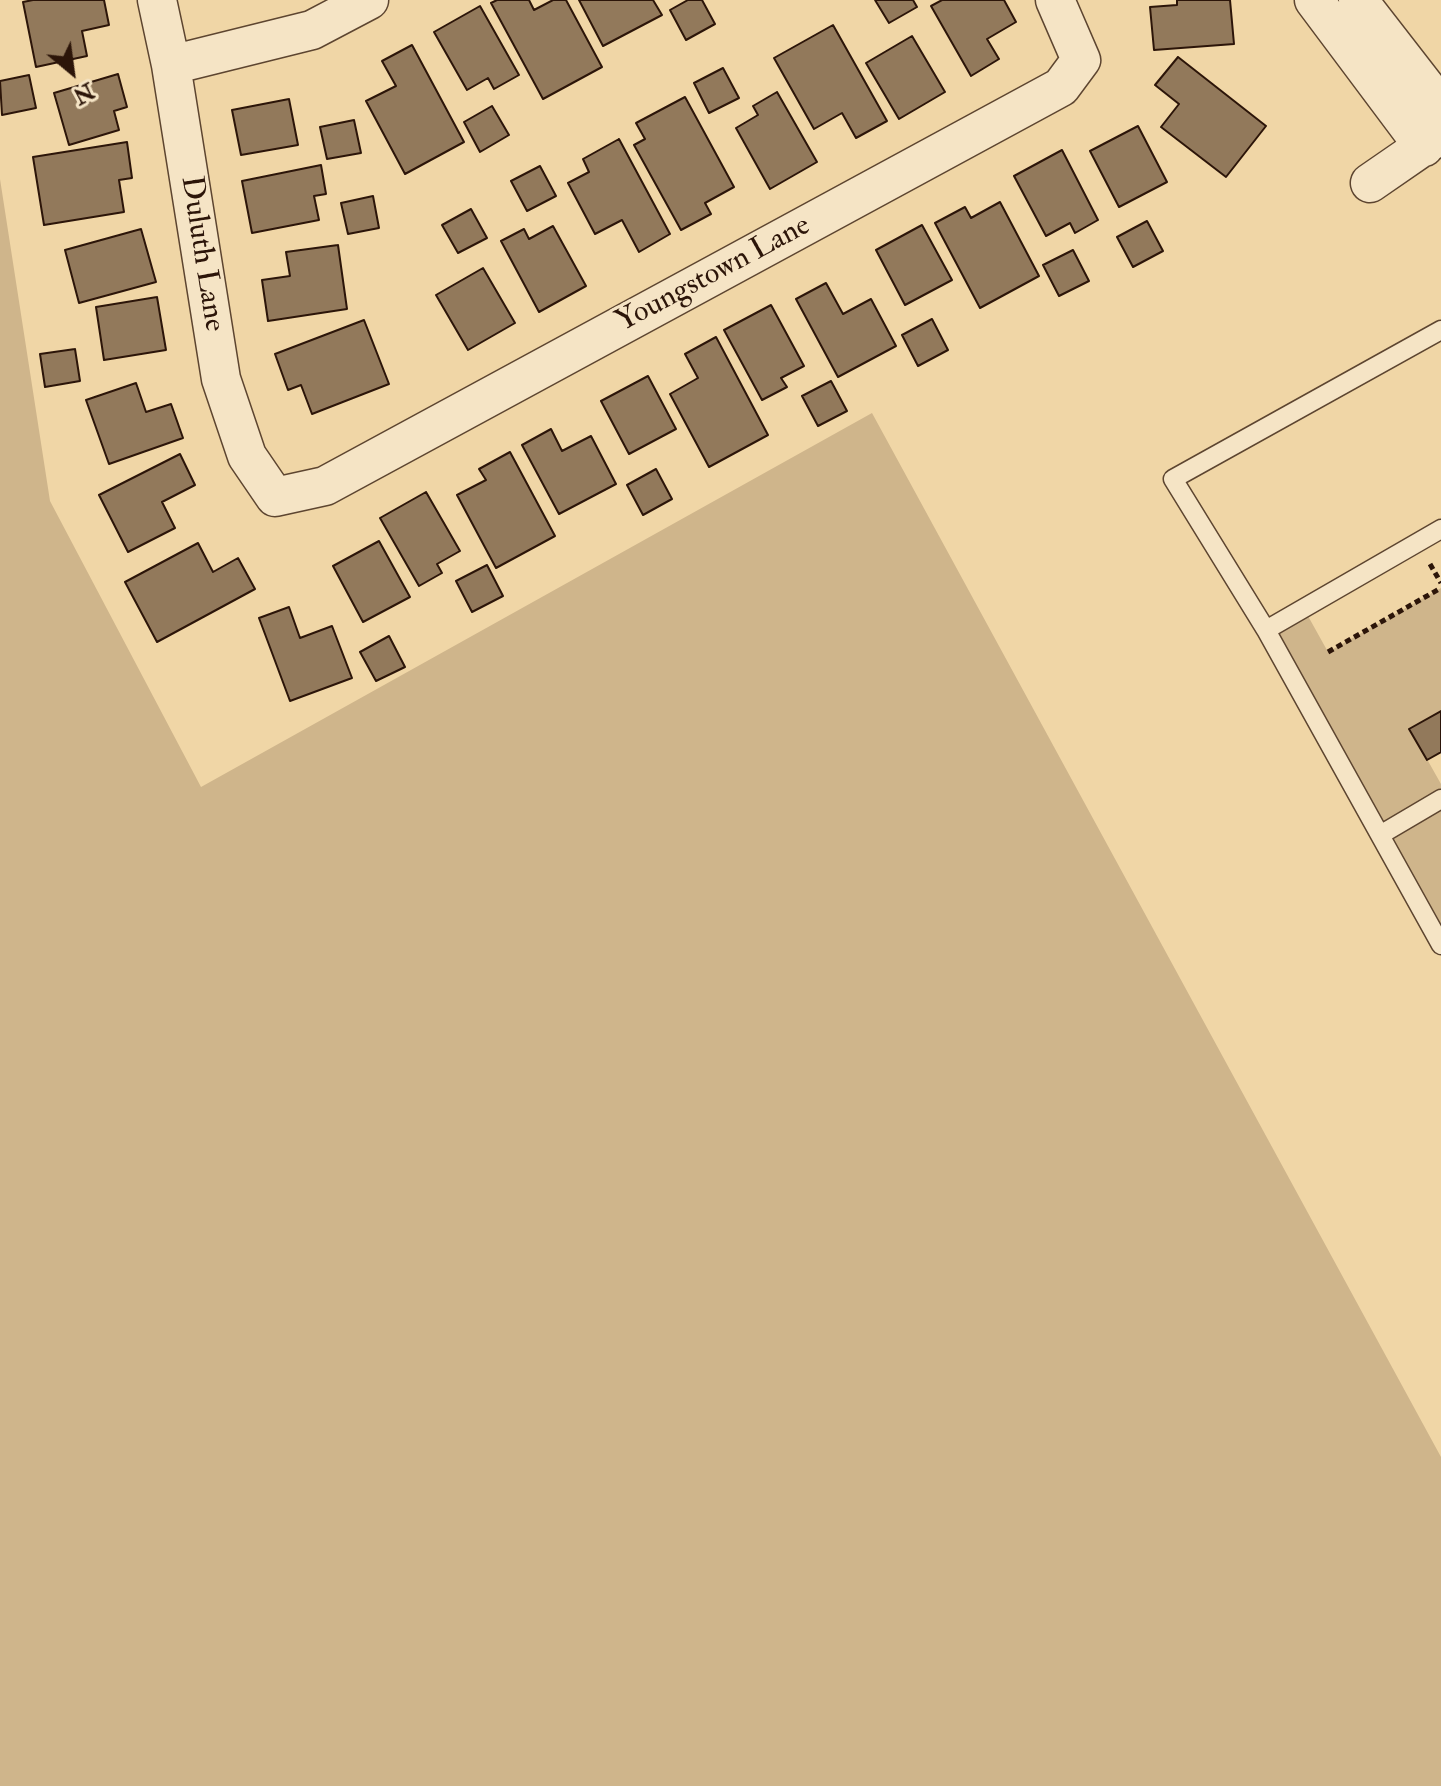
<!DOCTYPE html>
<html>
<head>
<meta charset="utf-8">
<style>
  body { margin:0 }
  #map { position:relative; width:1441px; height:1786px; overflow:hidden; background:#f0d6a6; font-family:"IM FELL Double Pica",serif }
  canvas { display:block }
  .north { position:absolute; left:32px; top:32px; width:80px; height:80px; -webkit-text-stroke:6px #f5e4c5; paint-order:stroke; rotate:151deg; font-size:22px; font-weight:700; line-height:32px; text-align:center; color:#2c1509 }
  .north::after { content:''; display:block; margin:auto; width:28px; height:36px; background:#2c1509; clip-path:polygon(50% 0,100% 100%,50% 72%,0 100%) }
</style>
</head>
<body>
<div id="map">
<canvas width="1441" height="1786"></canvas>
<div class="north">N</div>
</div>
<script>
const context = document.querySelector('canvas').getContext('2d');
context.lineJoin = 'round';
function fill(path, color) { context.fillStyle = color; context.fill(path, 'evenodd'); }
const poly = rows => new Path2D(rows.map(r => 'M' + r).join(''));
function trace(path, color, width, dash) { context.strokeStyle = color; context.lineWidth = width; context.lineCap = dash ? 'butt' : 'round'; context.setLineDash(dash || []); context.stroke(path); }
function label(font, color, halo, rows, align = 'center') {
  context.font = font + ' "IM FELL Double Pica",serif'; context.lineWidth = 6; context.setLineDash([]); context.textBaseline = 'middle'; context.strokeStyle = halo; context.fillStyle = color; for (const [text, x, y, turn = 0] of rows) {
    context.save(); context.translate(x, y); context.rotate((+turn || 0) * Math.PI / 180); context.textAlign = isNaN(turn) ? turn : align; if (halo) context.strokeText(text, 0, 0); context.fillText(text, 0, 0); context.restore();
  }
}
const green = poly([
  [0,179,50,501,201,787,872,413,1441,1457,1441,1786,0,1786],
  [1441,588,1441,711,1410,729,1441,784,1441,945,1266,630,1303,607,1328,652]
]);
const building = poly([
  [33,0,104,0,109,25,82,31,87,56,36,67,23,2,33,0],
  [497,0,529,0,534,10,553,0,566,0,602,67,543,99,491,3,497,0],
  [579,0,653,0,662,15,603,46,579,0],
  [688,0,702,0,715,24,686,40,670,10,688,0],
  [875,0,913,0,917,7,889,23,875,0],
  [942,0,1004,0,1016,22,987,39,999,59,971,76,931,6,942,0],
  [1177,0,1230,0,1234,44,1154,50,1150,7,1177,5,1177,0],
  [480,6,519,75,494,89,488,78,467,90,434,32,480,6],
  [833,25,887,121,856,138,842,113,814,129,774,58,833,25],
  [912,36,945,92,899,119,866,63,912,36],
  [412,45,464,142,405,174,366,101,396,86,382,61,412,45],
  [1178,57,1266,126,1226,177,1161,127,1179,104,1155,85,1178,57],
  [723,68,739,98,709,113,694,83,723,68],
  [118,74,127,107,114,111,119,130,69,145,54,93,118,74],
  [29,75,36,108,2,115,0,81,29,75],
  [777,92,817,162,770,189,736,128,758,115,753,106,777,92],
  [685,97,734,187,705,203,711,214,681,230,634,145,645,139,636,123,685,97],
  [289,99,298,145,241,155,232,110,289,99],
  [492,106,509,135,480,152,464,122,492,106],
  [354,120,361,153,327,159,320,127,354,120],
  [1138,126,1167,182,1119,207,1090,151,1138,126],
  [619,139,670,234,639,252,622,220,595,234,568,183,589,172,583,159,619,139],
  [127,142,132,178,119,180,124,212,44,225,33,157,127,142],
  [1062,150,1098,220,1075,233,1070,223,1046,236,1014,176,1062,150],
  [321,165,326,194,314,196,319,220,252,233,242,181,321,165],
  [540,166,556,196,527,211,511,181,540,166],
  [373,196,379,228,348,234,341,203,373,196],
  [1000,202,1039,276,980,308,935,223,965,207,971,218,1000,202],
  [471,209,487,238,458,253,442,225,471,209],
  [1147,221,1163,251,1133,267,1117,237,1147,221],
  [922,225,952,280,905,305,876,250,922,225],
  [553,226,586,286,539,312,501,241,524,229,529,239,553,226],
  [141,229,156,282,79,303,65,250,141,229],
  [338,245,347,309,268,321,262,280,290,276,286,252,338,245],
  [1073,250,1089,281,1059,296,1043,265,1073,250],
  [483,268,515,323,468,350,436,295,483,268],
  [826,283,843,314,871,299,896,346,838,377,796,299,826,283],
  [157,297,166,350,104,360,96,307,157,297],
  [771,305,804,366,781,378,787,387,762,400,724,330,771,305],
  [932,319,948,350,918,366,902,335,932,319],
  [364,320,389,384,312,414,301,385,288,390,275,354,364,320],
  [716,337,768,435,709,467,670,394,698,378,685,354,716,337],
  [75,349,80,381,45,387,40,354,75,349],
  [648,376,676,429,629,454,601,401,648,376],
  [831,381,847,411,818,426,802,396,831,381],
  [136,383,146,412,171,404,183,438,109,464,86,400,136,383],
  [551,429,562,451,591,436,616,484,559,514,522,445,551,429],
  [510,452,555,536,496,568,457,495,486,480,479,469,510,452],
  [180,454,195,485,162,502,175,528,128,552,99,495,180,454],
  [656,469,672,499,643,515,627,485,656,469],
  [426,492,460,551,437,564,442,573,419,586,380,518,426,492],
  [379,541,410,597,363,622,333,566,379,541],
  [198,543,213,572,238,558,255,589,157,642,125,582,198,543],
  [487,565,503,596,472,612,456,581,487,565],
  [289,607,300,638,332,626,352,678,290,701,259,618,289,607],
  [389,636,405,667,376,681,360,652,389,636],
  [1441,711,1441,752,1427,760,1409,729,1441,711]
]);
const path = poly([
  [1430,564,1441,583],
  [1328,652,1441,588]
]);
const service = poly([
  [1441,330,1173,479,1266,630,1441,529],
  [1266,630,1441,945],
  [1380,835,1441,799]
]);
const minor = poly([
  [157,0,171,65,221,379,247,456,275,497,325,486,1061,87,1081,60,1055,0],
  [1314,0,1424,147],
  [1358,0,1441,107],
  [171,65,312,30,369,0],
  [1370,183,1441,134]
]);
const streetNames = [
  ["Duluth Lane",201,254,81],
  ["Youngstown Lane",714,275,-28]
];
fill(green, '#cfb58b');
fill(building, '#92795b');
trace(building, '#2c1509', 2);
trace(service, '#5d4530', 21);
trace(minor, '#5d4530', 41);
trace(path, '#2c1509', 5, [6, 4]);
trace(service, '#f5e4c5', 18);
trace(minor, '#f5e4c5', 38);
label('30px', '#2c1509', '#f5e4c5', streetNames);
</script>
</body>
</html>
